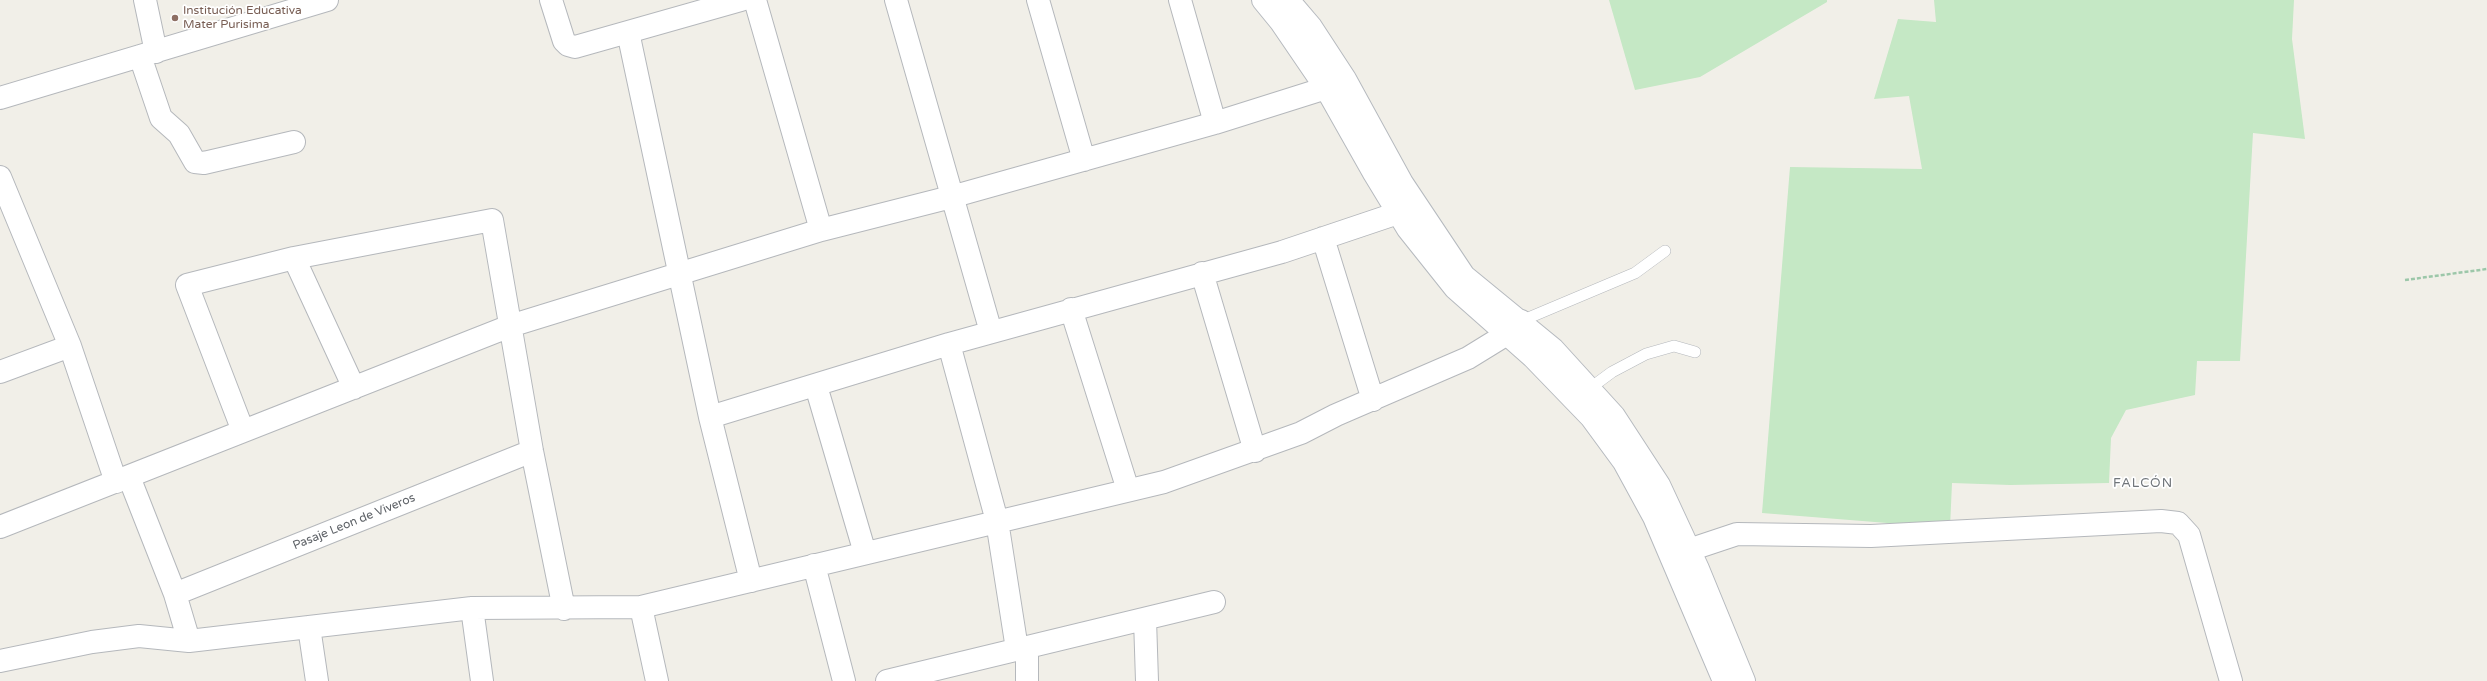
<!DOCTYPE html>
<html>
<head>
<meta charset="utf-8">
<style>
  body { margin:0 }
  canvas { display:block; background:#f1efe8 }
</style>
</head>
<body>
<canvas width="2487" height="681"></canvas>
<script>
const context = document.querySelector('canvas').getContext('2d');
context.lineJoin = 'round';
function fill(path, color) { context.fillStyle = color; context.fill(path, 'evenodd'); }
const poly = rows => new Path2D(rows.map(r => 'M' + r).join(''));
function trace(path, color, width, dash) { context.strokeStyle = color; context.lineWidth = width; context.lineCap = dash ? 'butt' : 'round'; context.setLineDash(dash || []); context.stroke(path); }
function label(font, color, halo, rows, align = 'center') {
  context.font = font + ' "Varela Round",sans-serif'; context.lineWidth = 3.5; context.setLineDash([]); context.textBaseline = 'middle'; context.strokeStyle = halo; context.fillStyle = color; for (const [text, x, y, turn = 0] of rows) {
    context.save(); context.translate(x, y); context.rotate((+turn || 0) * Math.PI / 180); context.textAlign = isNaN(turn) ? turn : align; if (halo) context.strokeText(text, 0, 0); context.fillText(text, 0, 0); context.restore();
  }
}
const green = poly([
  [1609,0,1827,0,1827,2,1700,77,1635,90],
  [1934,0,2294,0,2292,39,2305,139,2253,133,2240,361,2197,361,2195,395,2126,410,2111,438,2109,483,2010,485,1952,483,1950,528,1762,513,1790,167,1922,169,1909,96,1874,99,1898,19,1936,22]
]);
const path = poly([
  [2405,280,2487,269]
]);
const lane = poly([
  [1521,321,1635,273,1665,251],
  [1589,389,1612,372,1646,354,1674,346,1695,352]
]);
const street = poly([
  [145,0,156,52],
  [551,0,564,41,568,45,575,47,741,0],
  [755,0,821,230],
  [896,0,991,332],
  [1038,0,1084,160],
  [1180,0,1215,123],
  [628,32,710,417,751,581],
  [140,56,161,118,179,134,195,162,204,163,294,142],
  [0,98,327,0],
  [0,177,70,346,116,482],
  [1323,238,1373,400],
  [294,258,354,388],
  [1202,273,1255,451],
  [1071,309,1128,490],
  [949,344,997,521,1017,649],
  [0,372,70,346],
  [816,386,865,553],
  [710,417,949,344,1282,252,1398,213],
  [243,431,187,285,294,258,492,220,532,451,564,609],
  [129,477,175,594,189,641],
  [0,527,510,326,821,230,951,197,1215,123,1326,88,1342,80],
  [1672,558,1689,550,1737,534,1871,536,2161,521,2178,523,2189,535,2231,681],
  [814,565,844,681],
  [175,594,532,451],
  [641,607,657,681],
  [472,608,482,681],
  [1145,619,1147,681],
  [309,627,317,681],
  [1027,647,1027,681],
  [0,661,92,642,139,636,189,641,472,608,641,607,1164,482,1301,433,1336,415,1468,358,1507,334,1521,321],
  [887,681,1214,602]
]);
const secondary = poly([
  [1263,0,1281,22,1326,88,1374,173,1408,229,1455,288,1533,357,1591,417,1624,462,1654,517,1724,681],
  [1288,0,1311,27,1345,79,1402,183,1464,276,1553,349,1614,416,1659,485,1698,569,1744,681]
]);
const markers = [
  [175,18,4,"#8d6e63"]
];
const educationNames = [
  ["Institución Educativa",183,11],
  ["Mater Purisima",183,25]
];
const streetNames = [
  ["Pasaje Leon de Viveros",354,522,-22]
];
const neighbourhoodNames = [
  ["FALCÓN",2143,484]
];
fill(green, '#c5e8c5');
trace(lane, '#b5b8bc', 12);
trace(street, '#b5b8bc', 24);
trace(secondary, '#b6babf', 24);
trace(path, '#9cc7a9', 2.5, [4, 2]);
trace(lane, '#fff', 11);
trace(street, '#fff', 22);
trace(secondary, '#fff', 22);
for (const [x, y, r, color] of markers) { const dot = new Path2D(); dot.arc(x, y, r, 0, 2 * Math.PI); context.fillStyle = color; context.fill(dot); trace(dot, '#fff', 1.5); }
label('12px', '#785e54', '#fff', educationNames, 'left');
label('12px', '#5f6368', '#fff', streetNames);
context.letterSpacing = '1px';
label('13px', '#70757a', '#fff', neighbourhoodNames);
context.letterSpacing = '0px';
</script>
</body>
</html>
